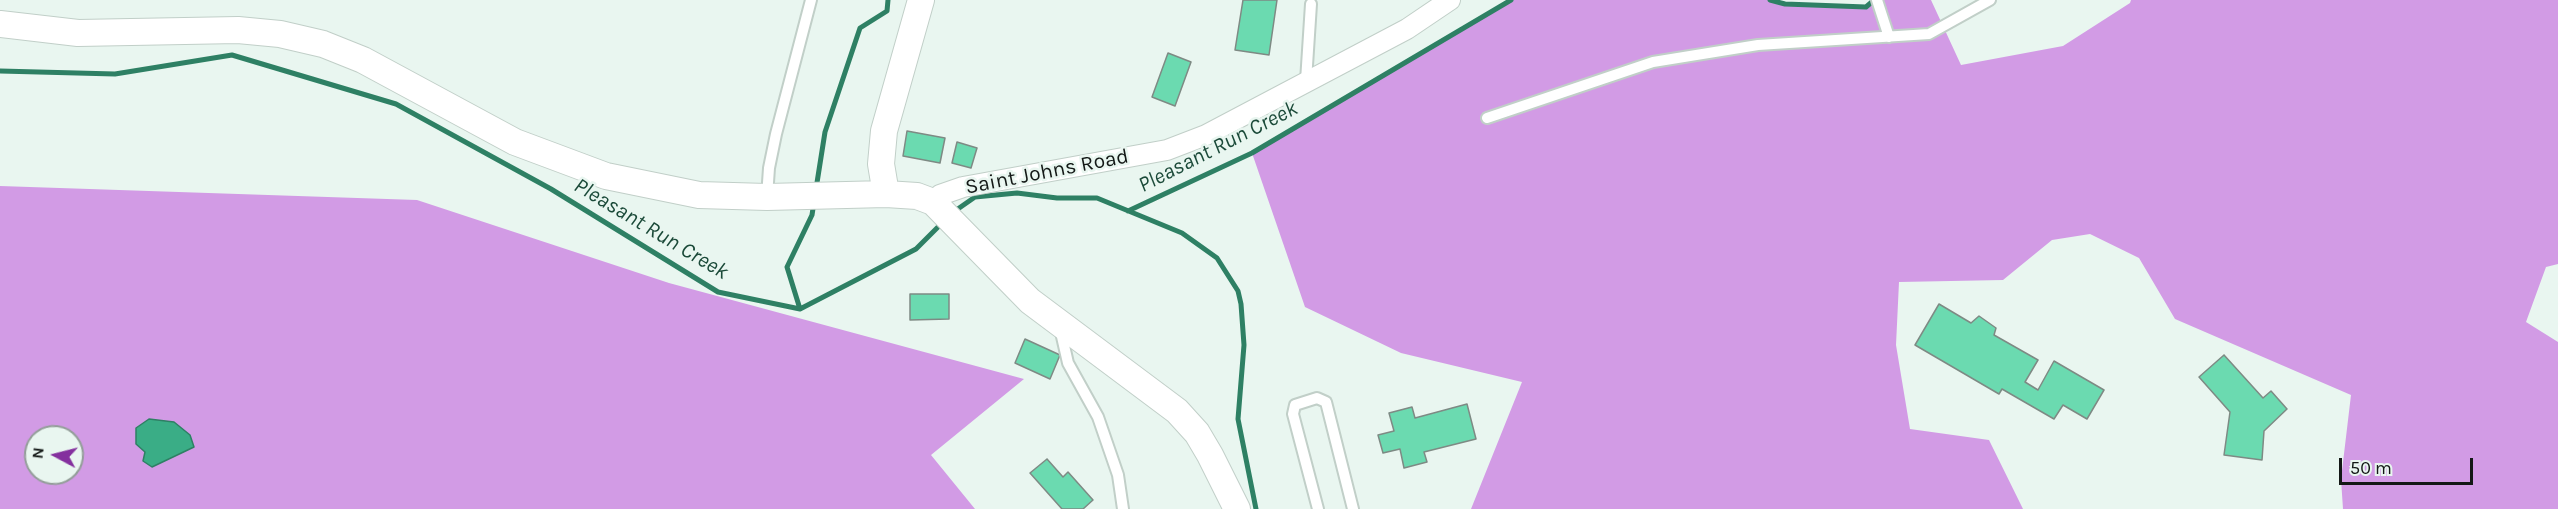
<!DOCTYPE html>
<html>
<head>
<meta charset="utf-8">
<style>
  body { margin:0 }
  #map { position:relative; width:2558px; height:509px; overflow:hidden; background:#e9f6f0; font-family:Karla,sans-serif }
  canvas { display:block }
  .north { position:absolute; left:24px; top:425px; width:60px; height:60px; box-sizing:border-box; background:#e9f6f0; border:2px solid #939d99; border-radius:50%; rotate:277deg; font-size:16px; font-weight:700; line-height:24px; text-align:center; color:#131816 }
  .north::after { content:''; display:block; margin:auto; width:21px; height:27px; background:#84309e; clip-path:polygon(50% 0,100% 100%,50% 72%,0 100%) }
  .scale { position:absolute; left:2339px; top:458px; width:134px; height:27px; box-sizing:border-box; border:3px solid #131816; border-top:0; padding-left:8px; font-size:18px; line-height:21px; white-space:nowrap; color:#131816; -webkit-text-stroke:4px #e9f6f0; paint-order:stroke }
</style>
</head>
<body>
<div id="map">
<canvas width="2558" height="509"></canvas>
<div class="north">N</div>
<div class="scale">50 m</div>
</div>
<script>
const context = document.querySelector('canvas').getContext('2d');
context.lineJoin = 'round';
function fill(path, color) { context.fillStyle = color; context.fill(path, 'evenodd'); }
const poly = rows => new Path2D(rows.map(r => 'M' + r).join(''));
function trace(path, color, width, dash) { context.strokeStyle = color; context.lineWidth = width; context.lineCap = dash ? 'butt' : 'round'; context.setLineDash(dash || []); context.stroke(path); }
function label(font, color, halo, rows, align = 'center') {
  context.font = font + ' Karla,sans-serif'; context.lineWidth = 5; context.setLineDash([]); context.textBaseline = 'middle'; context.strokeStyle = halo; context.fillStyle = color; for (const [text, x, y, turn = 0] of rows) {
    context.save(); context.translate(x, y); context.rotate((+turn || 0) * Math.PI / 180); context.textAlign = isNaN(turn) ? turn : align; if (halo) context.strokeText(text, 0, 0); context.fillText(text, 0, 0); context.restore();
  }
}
const forest = poly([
  [1511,0,1770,0,1785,4,1866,7,1874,0,1931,0,1961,65,2063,46,2130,3,2131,0,2558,0,2558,264,2546,267,2526,322,2558,342,2558,509,2343,509,2341,479,2351,395,2175,319,2139,258,2090,234,2052,240,2003,280,1899,282,1896,345,1910,429,1989,440,2023,509,1471,509,1522,382,1401,353,1305,307,1252,153],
  [0,186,417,200,669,283,1024,379,931,455,975,509,0,509],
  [36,437,72,437,72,473,36,473]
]);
const water = poly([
  [149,419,174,422,190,435,194,447,152,467,143,461,145,452,136,444,136,428,149,419]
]);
const stream = poly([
  [1770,0,1785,4,1866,7,1874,0],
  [0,71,115,74,232,55,396,104,551,189,718,292,800,309,916,249,943,222],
  [816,189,825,132,860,28,887,11,888,0],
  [1128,211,1252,153,1511,0],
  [952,213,975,197,1017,193,1057,198,1097,198,1182,233,1217,258,1238,291,1241,304,1244,345,1238,419,1256,509],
  [800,309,787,267,812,215,814,202]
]);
const building = poly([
  [1243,0,1277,0,1269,55,1235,50,1243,0],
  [1168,53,1191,62,1175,106,1152,97,1168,53],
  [907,131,945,138,940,163,903,156,907,131],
  [957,142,977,148,971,168,952,163,957,142],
  [910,294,949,294,949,319,910,320,910,294],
  [1939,304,1971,323,1979,316,1996,328,1994,335,2038,360,2025,382,2038,390,2054,361,2104,390,2087,419,2063,405,2054,419,2002,389,1999,394,1915,345,1939,304],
  [1025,339,1060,355,1050,379,1015,363,1025,339],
  [2224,355,2263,398,2271,391,2287,409,2264,431,2262,460,2224,455,2230,412,2199,377,2224,355],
  [1467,404,1476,439,1424,452,1427,462,1404,468,1400,449,1383,453,1378,435,1394,431,1389,413,1412,407,1415,418,1467,404],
  [1047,459,1063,477,1068,472,1093,500,1083,509,1062,509,1030,473,1047,459]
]);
const service = poly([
  [1877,0,1889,37],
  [1306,81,1311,4],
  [1487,118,1653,62,1758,45,1929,34,1990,0],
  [767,197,769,168,776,134,811,0],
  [1060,328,1068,363,1098,417,1118,475,1123,509],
  [1318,509,1293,414,1295,405,1317,398,1326,402,1353,509]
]);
const minor = poly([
  [933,202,940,195,963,187,1167,150,1206,135,1407,29,1450,0]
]);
const tertiary = poly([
  [0,24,78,33,238,30,280,34,323,44,363,60,515,142,606,176,699,195,767,197,886,194,917,196,933,202,1030,301,1177,411,1197,433,1210,455,1237,509],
  [886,194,881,164,884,131,921,0]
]);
const streetNames = [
  ["Saint Johns Road",1047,172,-11]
];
const waterNames = [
  ["Pleasant Run Creek",1218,147,-27],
  ["Pleasant Run Creek",651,229,31]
];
fill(forest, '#d29be5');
fill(water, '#3aad86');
trace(water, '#2e8064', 1.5);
trace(stream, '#2e8064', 5);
fill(building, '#6bdab0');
trace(building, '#7e8a84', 1.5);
trace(service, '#c1cfc8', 14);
trace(minor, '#c1cfc8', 22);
trace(tertiary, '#c1cfc8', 28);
trace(service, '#fff', 10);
trace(minor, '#fff', 20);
trace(tertiary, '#fff', 26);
label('21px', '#131816', '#e9f6f0', streetNames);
label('italic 22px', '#1b4a39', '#e9f6f0', waterNames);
</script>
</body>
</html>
